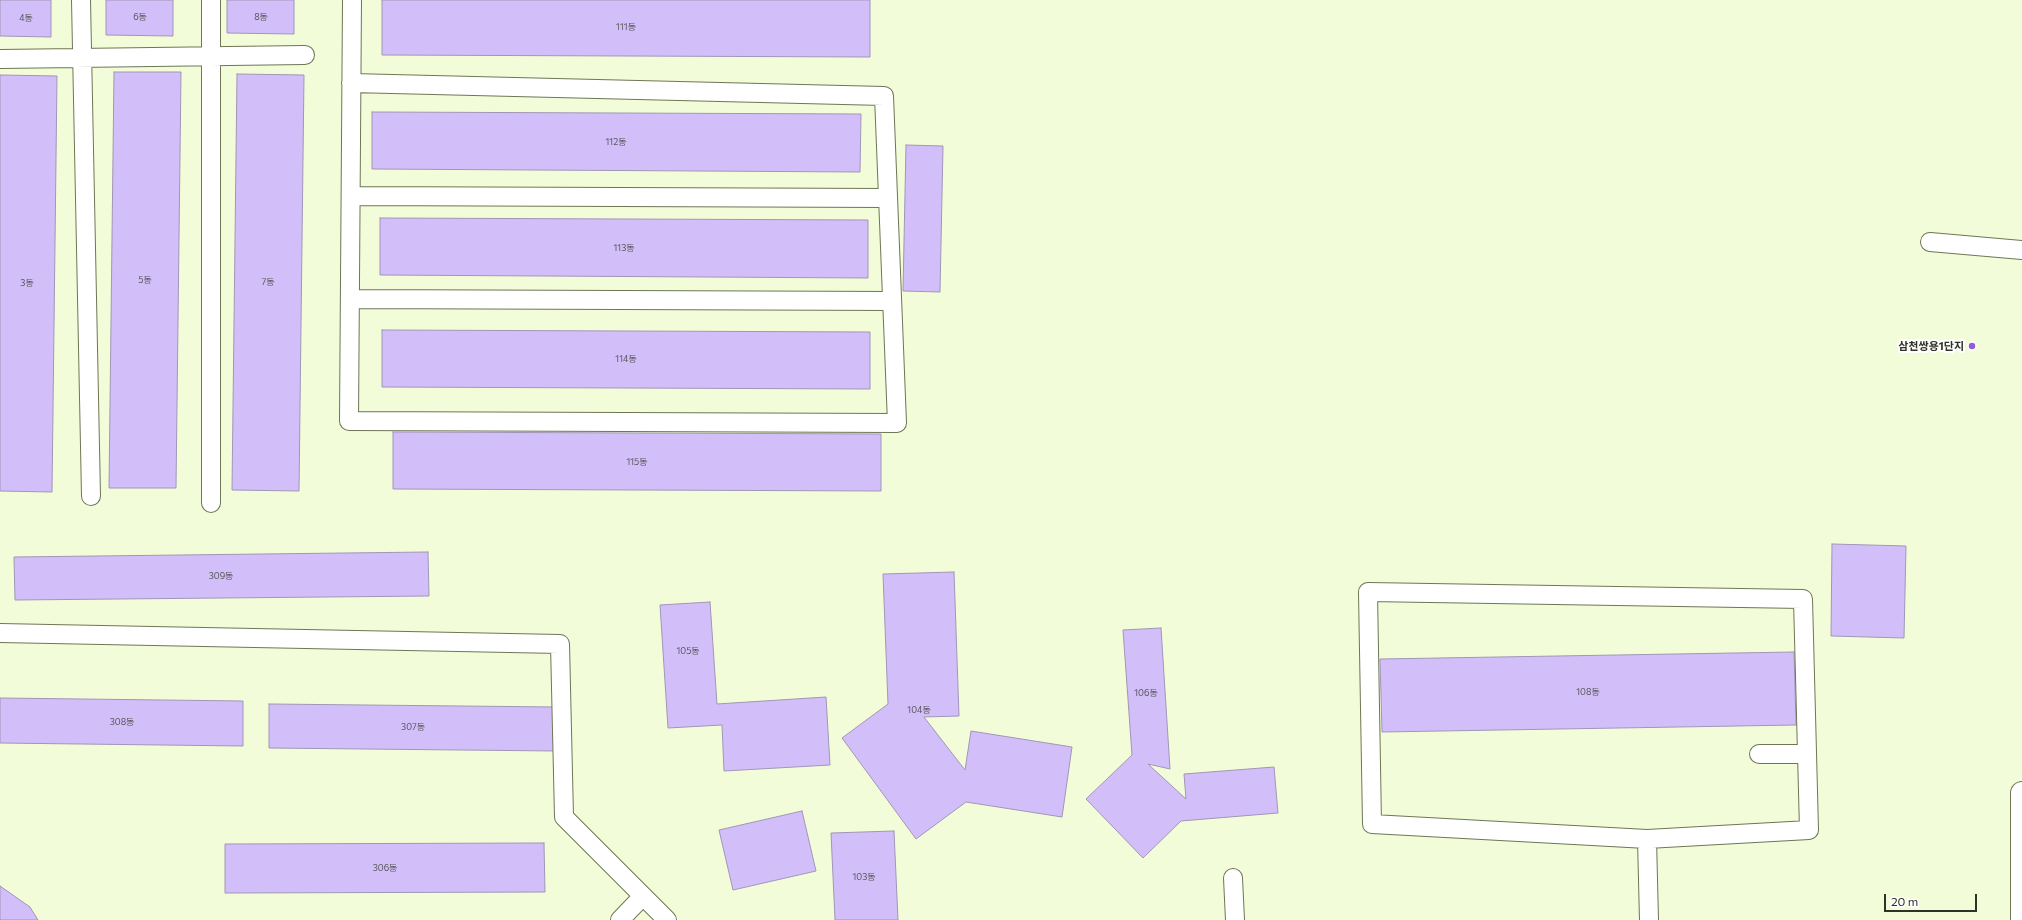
<!DOCTYPE html>
<html>
<head>
<meta charset="utf-8">
<style>
  body { margin:0 }
  #map { position:relative; width:2022px; height:920px; overflow:hidden; background:#f2fcd8; font-family:Commissioner,sans-serif }
  canvas { display:block }
  .scale { position:absolute; left:1884px; top:894px; width:93px; height:18px; box-sizing:border-box; border:2px solid #2f3225; border-top:0; padding-left:5px; font-size:12px; line-height:14px; white-space:nowrap; color:#2f3225; -webkit-text-stroke:3px #fff; paint-order:stroke }
</style>
</head>
<body>
<div id="map">
<canvas width="2022" height="920"></canvas>
<div class="scale">20 m</div>
</div>
<script>
const context = document.querySelector('canvas').getContext('2d');
context.lineJoin = 'round';
function fill(path, color) { context.fillStyle = color; context.fill(path, 'evenodd'); }
const poly = rows => new Path2D(rows.map(r => 'M' + r).join(''));
function trace(path, color, width, dash) { context.strokeStyle = color; context.lineWidth = width; context.lineCap = dash ? 'butt' : 'round'; context.setLineDash(dash || []); context.stroke(path); }
function label(font, color, halo, rows, align = 'center') {
  context.font = font + ' Commissioner,"Noto Sans KR",sans-serif'; context.lineWidth = 4; context.setLineDash([]); context.textBaseline = 'middle'; context.strokeStyle = halo; context.fillStyle = color; for (const [text, x, y, turn = 0] of rows) {
    context.save(); context.translate(x, y); context.rotate((+turn || 0) * Math.PI / 180); context.textAlign = isNaN(turn) ? turn : align; if (halo) context.strokeText(text, 0, 0); context.fillText(text, 0, 0); context.restore();
  }
}
const building = poly([
  [0,0,51,0,51,37,0,36,0,0],
  [106,0,173,0,173,36,106,35,106,0],
  [227,0,294,0,294,34,227,33,227,0],
  [382,0,870,0,870,57,382,55,382,0],
  [114,72,181,72,176,488,109,488,114,72],
  [237,74,304,75,299,491,232,490,237,74],
  [0,75,57,76,52,492,0,491,0,75],
  [372,112,861,114,860,172,372,169,372,112],
  [906,145,943,146,940,292,903,291,906,145],
  [380,218,868,220,868,278,380,275,380,218],
  [382,330,870,332,870,389,382,387,382,330],
  [393,432,881,434,881,491,393,489,393,432],
  [1832,544,1906,546,1904,638,1831,636,1832,544],
  [428,552,429,596,15,600,14,557,428,552],
  [954,572,959,716,924,717,965,770,971,731,1072,747,1062,817,966,802,916,839,842,738,888,704,883,574,954,572],
  [710,602,717,704,826,697,830,765,724,771,722,725,668,728,660,605,710,602],
  [1161,628,1170,769,1148,764,1186,799,1184,774,1274,767,1278,813,1181,821,1143,858,1086,799,1132,755,1123,630,1161,628],
  [1794,652,1796,725,1382,732,1380,659,1794,652],
  [0,698,243,701,243,746,0,743,0,698],
  [269,704,556,707,556,751,269,748,269,704],
  [802,811,816,871,733,890,719,830,802,811],
  [894,831,898,920,835,920,831,833,894,831],
  [544,843,545,892,225,893,225,844,544,843],
  [0,886,30,907,38,920,0,920,0,886]
]);
const lane = poly([
  [81,0,91,496],
  [211,0,211,503],
  [0,59,305,55],
  [351,83,884,96,897,423,349,421,352,0],
  [351,196,888,198],
  [1930,242,2022,250],
  [350,299,892,301],
  [1368,592,1803,599,1809,830,1647,839,1372,824,1368,592],
  [0,633,560,644,564,817,667,920],
  [1759,754,1807,754],
  [1647,839,1649,920],
  [1233,878,1235,920],
  [620,920,643,896]
]);
const secondary = poly([
  [2022,920,2022,793]
]);
const markers = [
  [1972,346,4,"#905ed7"]
];
const numberNames = [
  ["6동",140,17],
  ["8동",261,17],
  ["4동",26,18],
  ["111동",626,27],
  ["112동",616,142],
  ["113동",624,248],
  ["5동",145,280],
  ["7동",268,282],
  ["3동",27,283],
  ["114동",626,359],
  ["115동",637,462],
  ["309동",221,576],
  ["105동",688,651],
  ["108동",1588,692],
  ["106동",1146,693],
  ["104동",919,710],
  ["308동",122,722],
  ["307동",413,727],
  ["306동",385,868],
  ["103동",864,877]
];
const poiNames = [
  ["삼천쌍용1단지",1964,346]
];
fill(building, '#d2bff9');
trace(building, '#a096b6', 1);
trace(lane, '#6e7656', 20);
trace(secondary, '#6e7656', 24);
trace(lane, '#fff', 18);
trace(secondary, '#fff', 22);
for (const [x, y, r, color] of markers) { const dot = new Path2D(); dot.arc(x, y, r, 0, 2 * Math.PI); context.fillStyle = color; context.fill(dot); trace(dot, '#fff', 1.5); }
label('9px', '#58555a', null, numberNames);
label('bold 11px', '#2f3225', '#fff', poiNames, 'right');
</script>
</body>
</html>
